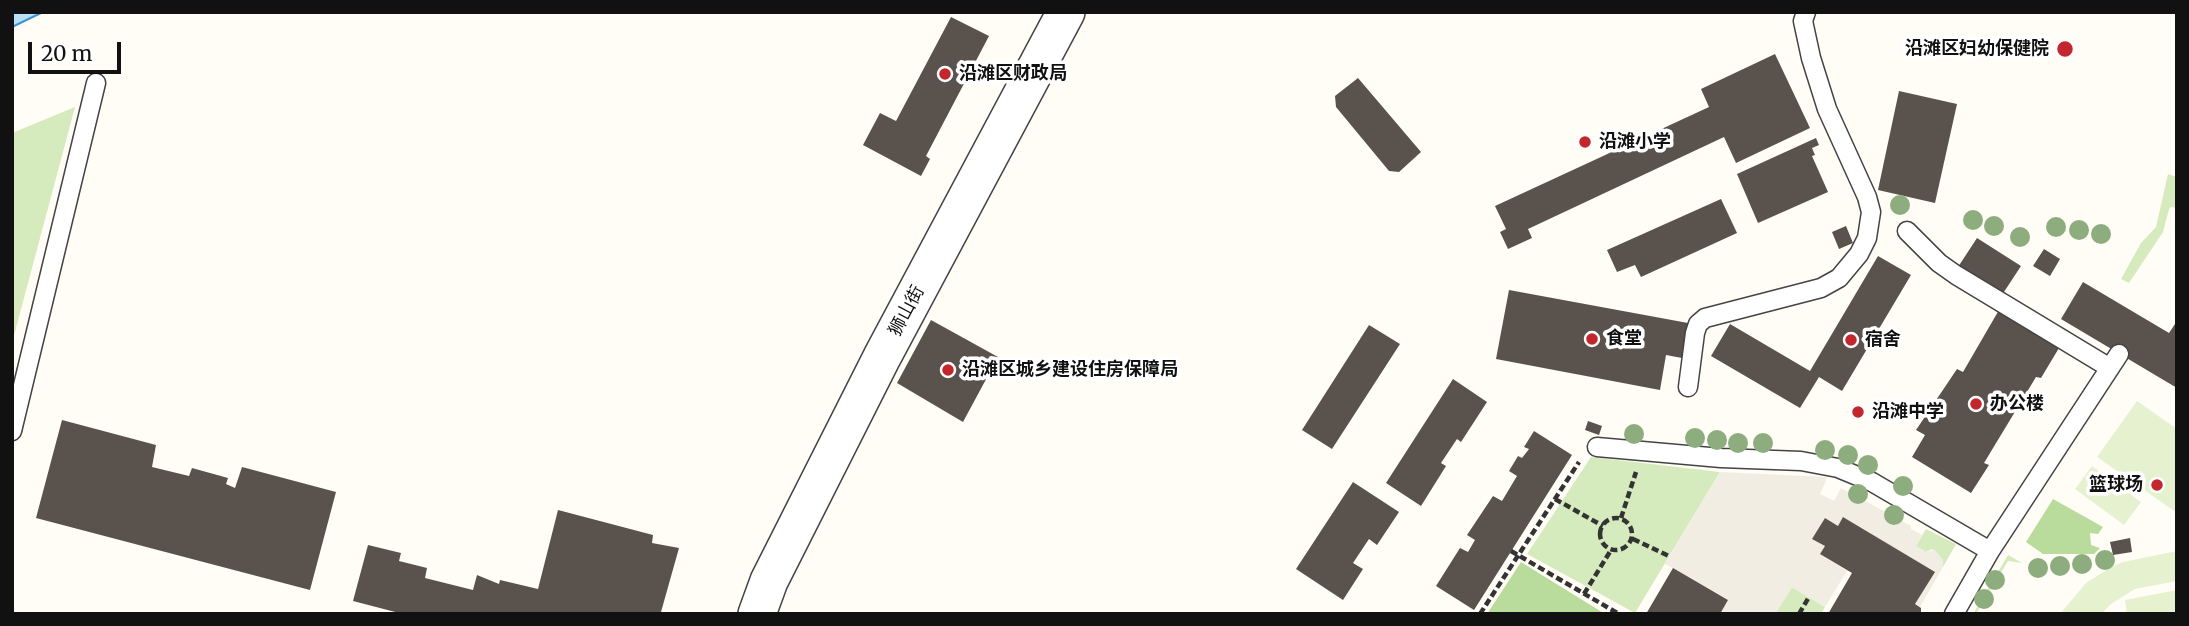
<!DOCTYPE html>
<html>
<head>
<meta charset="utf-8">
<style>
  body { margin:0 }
  #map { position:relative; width:2189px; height:626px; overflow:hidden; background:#fffdf5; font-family:Merriweather,serif }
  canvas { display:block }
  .frame { position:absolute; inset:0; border:14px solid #111; pointer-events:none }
  .scale { position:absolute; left:28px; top:42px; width:93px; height:32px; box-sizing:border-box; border:4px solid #111; border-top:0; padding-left:9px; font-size:21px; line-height:24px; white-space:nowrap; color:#111; -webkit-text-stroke:5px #fff; paint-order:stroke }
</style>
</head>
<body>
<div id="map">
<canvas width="2189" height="626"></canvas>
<div class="frame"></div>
<div class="scale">20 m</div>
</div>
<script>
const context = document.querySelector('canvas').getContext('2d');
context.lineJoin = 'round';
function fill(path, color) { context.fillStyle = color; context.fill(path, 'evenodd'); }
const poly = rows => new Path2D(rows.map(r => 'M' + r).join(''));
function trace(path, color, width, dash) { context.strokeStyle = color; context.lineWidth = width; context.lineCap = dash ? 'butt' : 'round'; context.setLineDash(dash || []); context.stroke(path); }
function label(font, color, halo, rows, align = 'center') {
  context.font = font + ' Merriweather,"Noto Sans SC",serif'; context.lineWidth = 7; context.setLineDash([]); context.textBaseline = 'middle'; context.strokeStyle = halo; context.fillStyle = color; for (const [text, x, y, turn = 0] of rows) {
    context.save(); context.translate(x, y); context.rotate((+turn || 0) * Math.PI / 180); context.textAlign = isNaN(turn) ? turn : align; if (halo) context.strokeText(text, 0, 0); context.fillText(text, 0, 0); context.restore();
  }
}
const green = poly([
  [75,107,12,343,12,133],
  [2168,174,2177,177,2177,208,2171,207,2169,209,2163,232,2129,283,2121,279,2141,243,2156,227],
  [1591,457,1720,472,1635,613,1527,554],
  [1926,529,1956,544,1943,567,1943,560,1932,549,1926,552,1916,546],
  [2008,555,2022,563,2008,561,1976,614,1973,614],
  [1792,587,1825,607,1821,614,1775,614]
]);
const forest = poly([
  [2053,499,2103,527,2098,534,2090,533,2091,545,2100,548,2094,554,2043,554,2026,542],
  [1521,562,1605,614,1487,614]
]);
const pitch = poly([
  [2137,401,2177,429,2177,513,2097,457],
  [2092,466,2141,502,2124,525,2075,489],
  [2177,551,2177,581,2135,589,2111,604,2101,614,2060,614,2086,583,2111,567,2123,562],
  [2177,590,2177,614,2127,614,2125,600]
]);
const plaza = poly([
  [1720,472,1826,477,1826,481,1820,494,1834,501,1841,488,1911,526,1911,529,1922,535,1916,546,1926,552,1935,550,1943,560,1943,567,1920,607,1915,604,1934,572,1844,517,1838,526,1825,518,1813,539,1825,546,1820,554,1847,571,1825,607,1792,587,1775,614,1720,614,1728,599,1665,564]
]);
const water = poly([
  [12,12,43,12,12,27,12,12]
]);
const building = poly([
  [951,17,989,36,926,156,930,159,921,176,863,145,880,113,896,121],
  [1775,54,1810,128,1736,163,1724,137,1528,229,1532,238,1508,249,1500,232,1506,229,1495,206,1709,107,1701,89],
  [1358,78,1421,152,1399,172,1389,171,1336,107,1335,96],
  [1899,91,1957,104,1935,203,1878,190],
  [1816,138,1819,145,1812,148,1815,155,1812,156,1828,192,1758,223,1737,174],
  [1721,199,1737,233,1641,277,1635,265,1617,272,1607,250],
  [1846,226,1853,243,1839,249,1832,232],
  [1977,238,2021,266,2002,295,1958,267],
  [2044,249,2060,259,2050,276,2033,266],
  [1878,256,1911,275,1842,391,1819,377,1800,408,1711,356,1730,324,1810,371],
  [2083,282,2169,333,2177,321,2177,388,2061,319],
  [1509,290,1688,323,1682,358,1666,355,1660,390,1496,359],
  [1999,310,2059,348,2041,378,2036,377,1984,463,1989,465,1971,493,1912,457,1925,435,1916,430,1957,369,1963,372],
  [931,320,998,357,963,422,897,383],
  [1369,325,1400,344,1332,449,1302,430],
  [1453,379,1487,402,1461,442,1457,439,1441,463,1446,466,1421,506,1386,483],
  [62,420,156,445,152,467,189,476,192,468,228,478,226,484,235,488,242,467,336,492,310,590,36,518],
  [1588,421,1602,426,1599,435,1585,430],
  [1534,431,1572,455,1474,610,1436,586,1460,548,1468,552,1475,540,1467,535,1493,496,1502,501,1517,476,1509,471,1518,456,1522,458,1529,449,1524,447],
  [1353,482,1399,512,1377,545,1369,539,1353,563,1363,569,1343,600,1296,569],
  [558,510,653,535,652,543,679,548,661,612,403,614,353,601,368,545,401,553,399,561,427,568,425,578,473,590,477,575,499,584,500,580,538,589],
  [1843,517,1935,572,1915,604,1921,608,1921,614,1828,614,1852,573,1820,554,1825,546,1812,539,1825,518,1838,526],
  [2130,538,2132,552,2113,555,2110,542],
  [1673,568,1728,600,1720,614,1646,614]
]);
const path = poly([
  [1555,499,1603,526],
  '1600 534a16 16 0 1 1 32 0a16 16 0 1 1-32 0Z',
  [1621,518,1636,472],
  [1633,539,1669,556],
  [1511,551,1619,614],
  [1584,594,1611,550],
  [1480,614,1579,462],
  [1799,614,1809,597]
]);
const service = poly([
  [1907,231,1939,263,1956,275,2110,368],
  [1688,387,1695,333,1698,324,1705,318,1821,288,1839,278,1859,254,1867,238,1871,212,1867,197,1827,109,1811,58,1803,21,1806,12],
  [12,431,96,83],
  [1597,447,1721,458,1801,461,1838,468,1872,482,1990,551],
  [1954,614,1990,551,2119,354]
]);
const minor = poly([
  [757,614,769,581,882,357,1066,12]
]);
const trees = [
  [1900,205],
  [1973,220],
  [1994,226],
  [2056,227],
  [2079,230],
  [2101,234],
  [2020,237],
  [1634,434],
  [1695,438],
  [1717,440],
  [1738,443],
  [1763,443],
  [1825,450],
  [1848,455],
  [1868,465],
  [1903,486],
  [1858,494],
  [1894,515],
  [2105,560],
  [2082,564],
  [2060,566],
  [2038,568],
  [1995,580],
  [1984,599]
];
const markers = [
  [2065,49,9,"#c4262e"],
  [945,74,7,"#c4262e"],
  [1585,142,7,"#c4262e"],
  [1592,339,7,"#c4262e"],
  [1851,340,7,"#c4262e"],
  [948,370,7,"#c4262e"],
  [1976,404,7,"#c4262e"],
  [1858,412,7,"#c4262e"],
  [2157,485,7,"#c4262e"]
];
const poiNames = [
  ["沿滩区妇幼保健院",2049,49,"right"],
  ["沿滩区财政局",959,74],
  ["沿滩小学",1599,142],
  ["食堂",1606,339],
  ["宿舍",1865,340],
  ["沿滩区城乡建设住房保障局",962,370],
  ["办公楼",1990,404],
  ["沿滩中学",1872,412],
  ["篮球场",2143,485,"right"]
];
const streetNames = [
  ["狮山街",907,311,-62]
];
fill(green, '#d5ebbd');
fill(forest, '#b9dc9c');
fill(pitch, '#e6f2cf');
fill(plaza, '#f1ede2');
fill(water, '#b9e0f7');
trace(water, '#3f96cf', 2);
fill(building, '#5a524d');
trace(service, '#444', 21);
trace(minor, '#444', 40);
trace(path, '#333', 4.5, [7, 3.5]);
trace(service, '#fff', 18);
trace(minor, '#fff', 37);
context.fillStyle = '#8dad7f';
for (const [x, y] of trees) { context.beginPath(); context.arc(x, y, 10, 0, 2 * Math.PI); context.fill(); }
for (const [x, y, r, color] of markers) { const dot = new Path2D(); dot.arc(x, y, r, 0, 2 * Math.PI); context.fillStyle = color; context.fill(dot); trace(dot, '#fff', 2.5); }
label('bold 18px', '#111', '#fff', poiNames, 'left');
label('18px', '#111', '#fff', streetNames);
</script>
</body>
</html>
